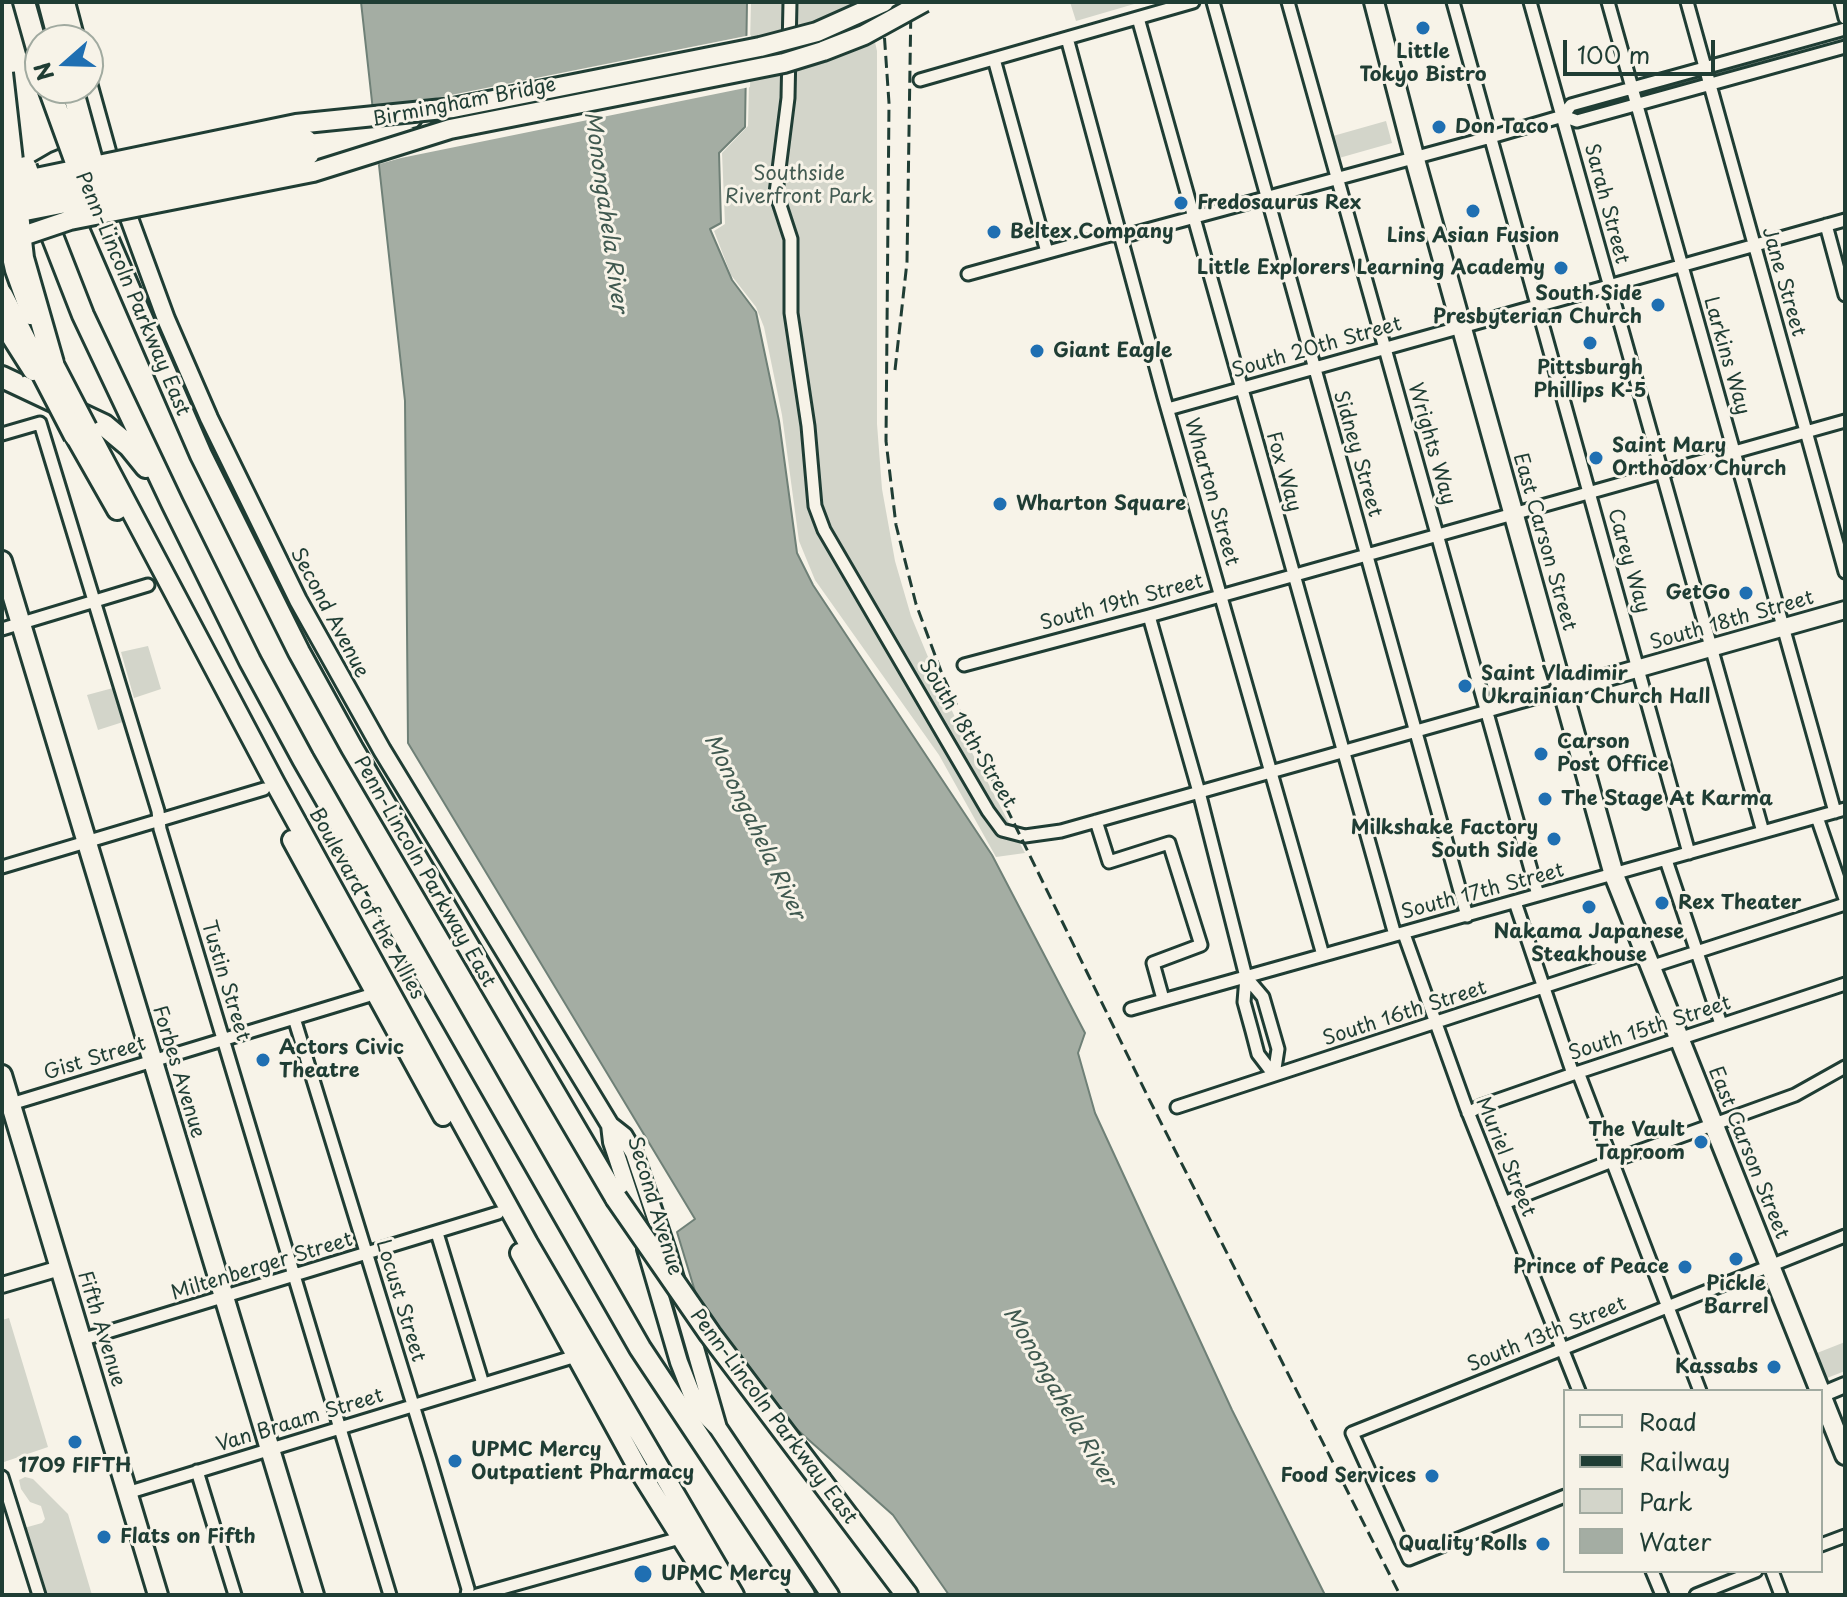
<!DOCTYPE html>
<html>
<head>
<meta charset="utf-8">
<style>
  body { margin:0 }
  #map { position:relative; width:1847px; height:1597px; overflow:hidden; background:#f7f3e8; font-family:"Playpen Sans",sans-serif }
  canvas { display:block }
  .frame { position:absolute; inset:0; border:4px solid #1f3d34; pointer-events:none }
  .legend { position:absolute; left:1563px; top:1389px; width:260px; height:184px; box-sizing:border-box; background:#f7f3e8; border:2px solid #a1aaa0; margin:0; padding:10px 14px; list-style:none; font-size:24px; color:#1f3d34 }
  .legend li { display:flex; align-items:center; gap:16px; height:40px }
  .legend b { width:40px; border:2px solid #a1aaa0 }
  .north { position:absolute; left:24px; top:24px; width:80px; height:80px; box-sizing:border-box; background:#f7f3e8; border:2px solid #a1aaa0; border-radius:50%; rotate:250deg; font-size:22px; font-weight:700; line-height:32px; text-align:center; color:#1f3d34 }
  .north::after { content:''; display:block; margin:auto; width:28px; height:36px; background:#1f6fb2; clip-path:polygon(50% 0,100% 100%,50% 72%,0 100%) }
  .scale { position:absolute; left:1563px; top:40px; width:152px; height:36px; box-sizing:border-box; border:4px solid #1f3d34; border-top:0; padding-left:10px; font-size:24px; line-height:28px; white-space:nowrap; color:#1f3d34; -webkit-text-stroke:6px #f7f3e8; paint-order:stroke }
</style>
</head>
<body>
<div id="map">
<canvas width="1847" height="1597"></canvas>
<div class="frame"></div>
<ul class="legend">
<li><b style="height:10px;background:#f7f3e8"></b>Road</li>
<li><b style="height:10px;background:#1f3d34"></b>Railway</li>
<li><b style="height:22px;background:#d3d5ca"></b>Park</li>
<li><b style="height:22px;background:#a4ada3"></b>Water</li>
</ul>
<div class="north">N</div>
<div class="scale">100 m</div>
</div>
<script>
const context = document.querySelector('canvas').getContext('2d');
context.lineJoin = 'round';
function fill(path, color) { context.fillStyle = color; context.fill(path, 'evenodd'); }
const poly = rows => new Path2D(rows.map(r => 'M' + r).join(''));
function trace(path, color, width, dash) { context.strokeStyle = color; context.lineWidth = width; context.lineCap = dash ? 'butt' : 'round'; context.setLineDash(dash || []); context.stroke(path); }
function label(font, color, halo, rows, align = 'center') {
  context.font = font + ' "Playpen Sans",sans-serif'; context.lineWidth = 6; context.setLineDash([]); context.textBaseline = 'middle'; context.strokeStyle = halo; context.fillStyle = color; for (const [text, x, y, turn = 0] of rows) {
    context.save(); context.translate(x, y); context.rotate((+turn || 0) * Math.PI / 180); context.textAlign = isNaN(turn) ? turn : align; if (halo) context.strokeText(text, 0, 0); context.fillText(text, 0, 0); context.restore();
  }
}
const green = poly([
  [751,2,866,2,877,51,877,424,882,489,895,561,911,616,938,681,969,747,1025,853,996,857,939,755,815,580,799,541,782,415,764,327,756,307,731,275,714,231,725,224,722,153,748,126],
  [1070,2,1141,2,1076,21],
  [1386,121,1392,143,1339,158,1333,136],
  [148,646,161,689,134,698,121,652],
  [113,688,123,722,98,730,87,695],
  [9,1318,48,1447,4,1462,2,1320],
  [1845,1342,1845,1371,1827,1378,1817,1353],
  [25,1477,33,1479,68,1514,92,1595,44,1595,24,1528,42,1523,45,1519,41,1506,30,1502,21,1489,19,1480]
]);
const water = poly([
  [361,2,747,2,745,127,719,153,721,223,710,229,732,280,756,312,779,421,797,553,813,585,992,855,1085,1033,1078,1053,1095,1113,1232,1410,1325,1595,949,1595,893,1515,746,1384,704,1321,677,1232,695,1219,408,743,405,401,361,2]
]);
const pier = poly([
  [751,35,750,87,401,158,376,165,370,108,406,104]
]);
const minor = poly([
  [790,2,788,98,776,193,791,239,791,313,808,426,815,506,824,530,988,811,1002,830,1025,836,1061,831,1562,690],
  [1213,2,1467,916],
  [1288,2,1538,895],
  [1453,2,1689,853],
  [1530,2,1763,832],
  [1608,2,1835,812],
  [1687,2,1845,572],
  [1841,2,1845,18],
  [1138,18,1395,935],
  [1067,38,1164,397,1323,955],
  [994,59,1047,252],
  [920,80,1193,2],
  [1563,116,1577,121,1845,47],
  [1826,225,1845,295],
  [968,274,1110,235,1132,234,1491,137,1563,116,1571,105,1845,29],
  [1168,409,1845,220],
  [2,434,40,423,158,811,160,829,390,1595],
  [1149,616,1199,792,1246,977,1244,1002,1252,1031,1258,1054,1274,1075],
  [2,629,148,585],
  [964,665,1149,616,1845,421],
  [1817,817,1845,899],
  [1096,821,1109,862,1169,843,1201,945,1153,963,1163,999],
  [1666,860,1721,1024],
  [2,867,264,789],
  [1515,902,1573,1074],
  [1404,934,1466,1107,1579,1391],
  [1650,967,1845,904],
  [1246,977,1263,997,1278,1049,1274,1075],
  [1131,1009,1845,809],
  [294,1018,430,1460,468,1589,467,1595],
  [1578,1072,1700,1391],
  [11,1104,367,996,373,992],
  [1177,1107,1644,954],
  [1468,1113,1481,1106,1576,1073,1845,984],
  [1504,1203,1612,1161,1795,1095,1845,1067],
  [437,1233,483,1384],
  [81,1340,498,1213],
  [197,1471,235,1595],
  [2,1477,39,1595],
  [127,1493,576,1356],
  [1565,1496,1409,1559,1352,1433,1845,1236],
  [1821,1545,1845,1536],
  [1652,1571,1662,1595],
  [1772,1571,1781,1595],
  [477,1595,680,1538,682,1542],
  [1696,1595,1756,1571]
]);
const tertiary = poly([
  [2,1285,60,1268],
  [1821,1395,1845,1385]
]);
const secondary = poly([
  [66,2,76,40],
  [88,83,113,173],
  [24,179,55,161,82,150],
  [122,199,166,319,209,418,298,600,382,750,610,1125,624,1136,634,1153,668,1254,718,1428],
  [1562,690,1845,610],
  [610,1125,612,1142,640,1227],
  [646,1249,679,1362,694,1400,699,1409,718,1428,830,1595]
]);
const primary = poly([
  [1374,2,1414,156,1614,875,1820,1391],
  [307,140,412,118],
  [309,155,409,136],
  [2,561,314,1595],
  [2,1075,158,1595],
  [1821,1395,1845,1455]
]);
const trunk = poly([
  [87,428,275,783,528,1243,734,1595],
  [75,436,117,510],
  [292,840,443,1116],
  [520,1253,640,1472,717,1595]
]);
const motorway = poly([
  [24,2,40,59],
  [49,2,59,40],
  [35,192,83,315,172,503,250,661,303,759,640,1348,804,1595],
  [91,201,201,455,299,652,352,748,616,1198],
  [2,377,104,425,129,446,146,467],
  [821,1481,907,1595]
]);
const rail = poly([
  [882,2,889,103,886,441,896,525,916,604,942,674,965,723,1148,1097,1400,1595],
  [895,370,907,262,911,2]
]);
const primaryBridge = poly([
  [2,185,296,124,453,108,760,47,817,32,884,2],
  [2,201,307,140],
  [5,215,309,155],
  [8,241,70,220,313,172,450,129,784,63,823,51,864,35,924,2]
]);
const trunkBridge = poly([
  [2,213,15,270,31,315],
  [2,322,33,371],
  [46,349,87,428]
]);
const motorwayBridge = poly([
  [2,73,23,258,53,363],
  [49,88,81,176],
  [72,88,95,172],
  [26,167,32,184],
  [2,295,75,436],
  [616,1198,710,1334,821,1481]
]);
const markers = [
  [1423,28,8,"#1f6fb2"],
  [1439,127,8,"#1f6fb2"],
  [1181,203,8,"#1f6fb2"],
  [1473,211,8,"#1f6fb2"],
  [994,232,8,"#1f6fb2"],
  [1561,268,8,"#1f6fb2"],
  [1658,305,8,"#1f6fb2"],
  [1590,343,8,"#1f6fb2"],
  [1037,351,8,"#1f6fb2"],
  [1596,458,8,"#1f6fb2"],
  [1000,504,8,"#1f6fb2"],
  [1746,593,8,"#1f6fb2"],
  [1465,686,8,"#1f6fb2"],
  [1541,754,8,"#1f6fb2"],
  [1545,799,8,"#1f6fb2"],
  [1554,839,8,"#1f6fb2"],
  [1662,903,8,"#1f6fb2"],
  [1589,907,8,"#1f6fb2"],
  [263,1060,8,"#1f6fb2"],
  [1701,1142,8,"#1f6fb2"],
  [1736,1259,8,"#1f6fb2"],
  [1685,1267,8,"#1f6fb2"],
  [1774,1367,8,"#1f6fb2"],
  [75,1442,8,"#1f6fb2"],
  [455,1461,8,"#1f6fb2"],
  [1432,1476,8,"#1f6fb2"],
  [104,1537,8,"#1f6fb2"],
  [1543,1544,8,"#1f6fb2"],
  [643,1574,10,"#1f6fb2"]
];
const poiNames = [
  ["Little",1423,52,"center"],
  ["Tokyo Bistro",1423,75,"center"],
  ["Don Taco",1455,127],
  ["Fredosaurus Rex",1197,203],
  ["Beltex Company",1010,232],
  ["Lins Asian Fusion",1473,236,"center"],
  ["Little Explorers Learning Academy",1545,268,"right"],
  ["South Side",1642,294,"right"],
  ["Presbyterian Church",1642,317,"right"],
  ["Giant Eagle",1053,351],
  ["Pittsburgh",1590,368,"center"],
  ["Phillips K-5",1590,391,"center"],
  ["Saint Mary",1612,446],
  ["Orthodox Church",1612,469],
  ["Wharton Square",1016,504],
  ["GetGo",1730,593,"right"],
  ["Saint Vladimir",1481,674],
  ["Ukrainian Church Hall",1481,697],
  ["Carson",1557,742],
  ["Post Office",1557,765],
  ["The Stage At Karma",1561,799],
  ["Milkshake Factory",1538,828,"right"],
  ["South Side",1538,851,"right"],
  ["Rex Theater",1678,903],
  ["Nakama Japanese",1589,932,"center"],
  ["Steakhouse",1589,955,"center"],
  ["Actors Civic",279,1048],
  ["Theatre",279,1071],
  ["The Vault",1685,1130,"right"],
  ["Taproom",1685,1153,"right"],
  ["Prince of Peace",1669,1267,"right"],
  ["Pickle",1736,1284,"center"],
  ["Barrel",1736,1307,"center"],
  ["Kassabs",1758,1367,"right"],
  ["UPMC Mercy",471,1450],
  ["Outpatient Pharmacy",471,1473],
  ["1709 FIFTH",75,1466,"center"],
  ["Food Services",1416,1476,"right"],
  ["Flats on Fifth",120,1537],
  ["Quality Rolls",1527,1544,"right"],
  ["UPMC Mercy",661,1574]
];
const streetNames = [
  ["Birmingham Bridge",464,103,-11],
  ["Sarah Street",1606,204,75],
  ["Jane Street",1783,282,74],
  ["Penn-Lincoln Parkway East",132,294,67],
  ["South 20th Street",1317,348,-16],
  ["Larkins Way",1726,356,74],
  ["Wrights Way",1431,444,74],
  ["Sidney Street",1357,454,74],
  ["Fox Way",1283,472,74],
  ["Wharton Street",1211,492,74],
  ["East Carson Street",1544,542,74],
  ["Carey Way",1628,561,74],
  ["South 19th Street",1122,603,-15],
  ["Second Avenue",329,613,62],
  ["South 18th Street",1732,621,-16],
  ["South 18th Street",967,734,59],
  ["Penn-Lincoln Parkway East",424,872,60],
  ["South 17th Street",1483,892,-15],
  ["Boulevard of the Allies",366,904,61],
  ["Tustin Street",225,981,73],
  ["South 16th Street",1405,1014,-18],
  ["South 15th Street",1650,1029,-18],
  ["Gist Street",95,1059,-17],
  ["Forbes Avenue",178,1072,73],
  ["East Carson Street",1748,1153,68],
  ["Muriel Street",1505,1157,68],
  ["Second Avenue",654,1206,73],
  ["Miltenberger Street",262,1267,-17],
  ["Locust Street",400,1301,73],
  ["Fifth Avenue",101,1329,73],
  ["South 13th Street",1547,1335,-22],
  ["Penn-Lincoln Parkway East",773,1417,53],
  ["Van Braam Street",300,1421,-17]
];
const parkNames = [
  ["Southside",799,174],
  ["Riverfront Park",799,197]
];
const waterNames = [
  ["Monongahela River",605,212,82],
  ["Monongahela River",754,827,64],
  ["Monongahela River",1059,1397,60]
];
fill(green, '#d3d5ca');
fill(water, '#a4ada3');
trace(water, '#6f8077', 2);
fill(pier, '#f7f3e8');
trace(minor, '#1f3d34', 17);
trace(tertiary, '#1f3d34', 20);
trace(secondary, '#1f3d34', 22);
trace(primary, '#1f3d34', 24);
trace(trunk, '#1f3d34', 24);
trace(motorway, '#1f3d34', 26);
trace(minor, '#f7f3e8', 11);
trace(tertiary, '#f7f3e8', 14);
trace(secondary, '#f7f3e8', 16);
trace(primary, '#f7f3e8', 18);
trace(trunk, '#f7f3e8', 18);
trace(motorway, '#f7f3e8', 20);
trace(rail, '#1f3d34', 3, [12, 6]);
trace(primaryBridge, '#1f3d34', 24, []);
trace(trunkBridge, '#1f3d34', 24, []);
trace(motorwayBridge, '#1f3d34', 26, []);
trace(primaryBridge, '#f7f3e8', 18);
trace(trunkBridge, '#f7f3e8', 18);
trace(motorwayBridge, '#f7f3e8', 20);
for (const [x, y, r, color] of markers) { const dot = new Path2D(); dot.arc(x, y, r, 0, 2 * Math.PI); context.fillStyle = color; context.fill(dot); trace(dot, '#f7f3e8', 3); }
label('bold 20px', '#1f3d34', '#f7f3e8', poiNames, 'left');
label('20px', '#1f3d34', '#f7f3e8', streetNames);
label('20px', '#435b52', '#f7f3e8', parkNames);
label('italic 22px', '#405950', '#f7f3e8', waterNames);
</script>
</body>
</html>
